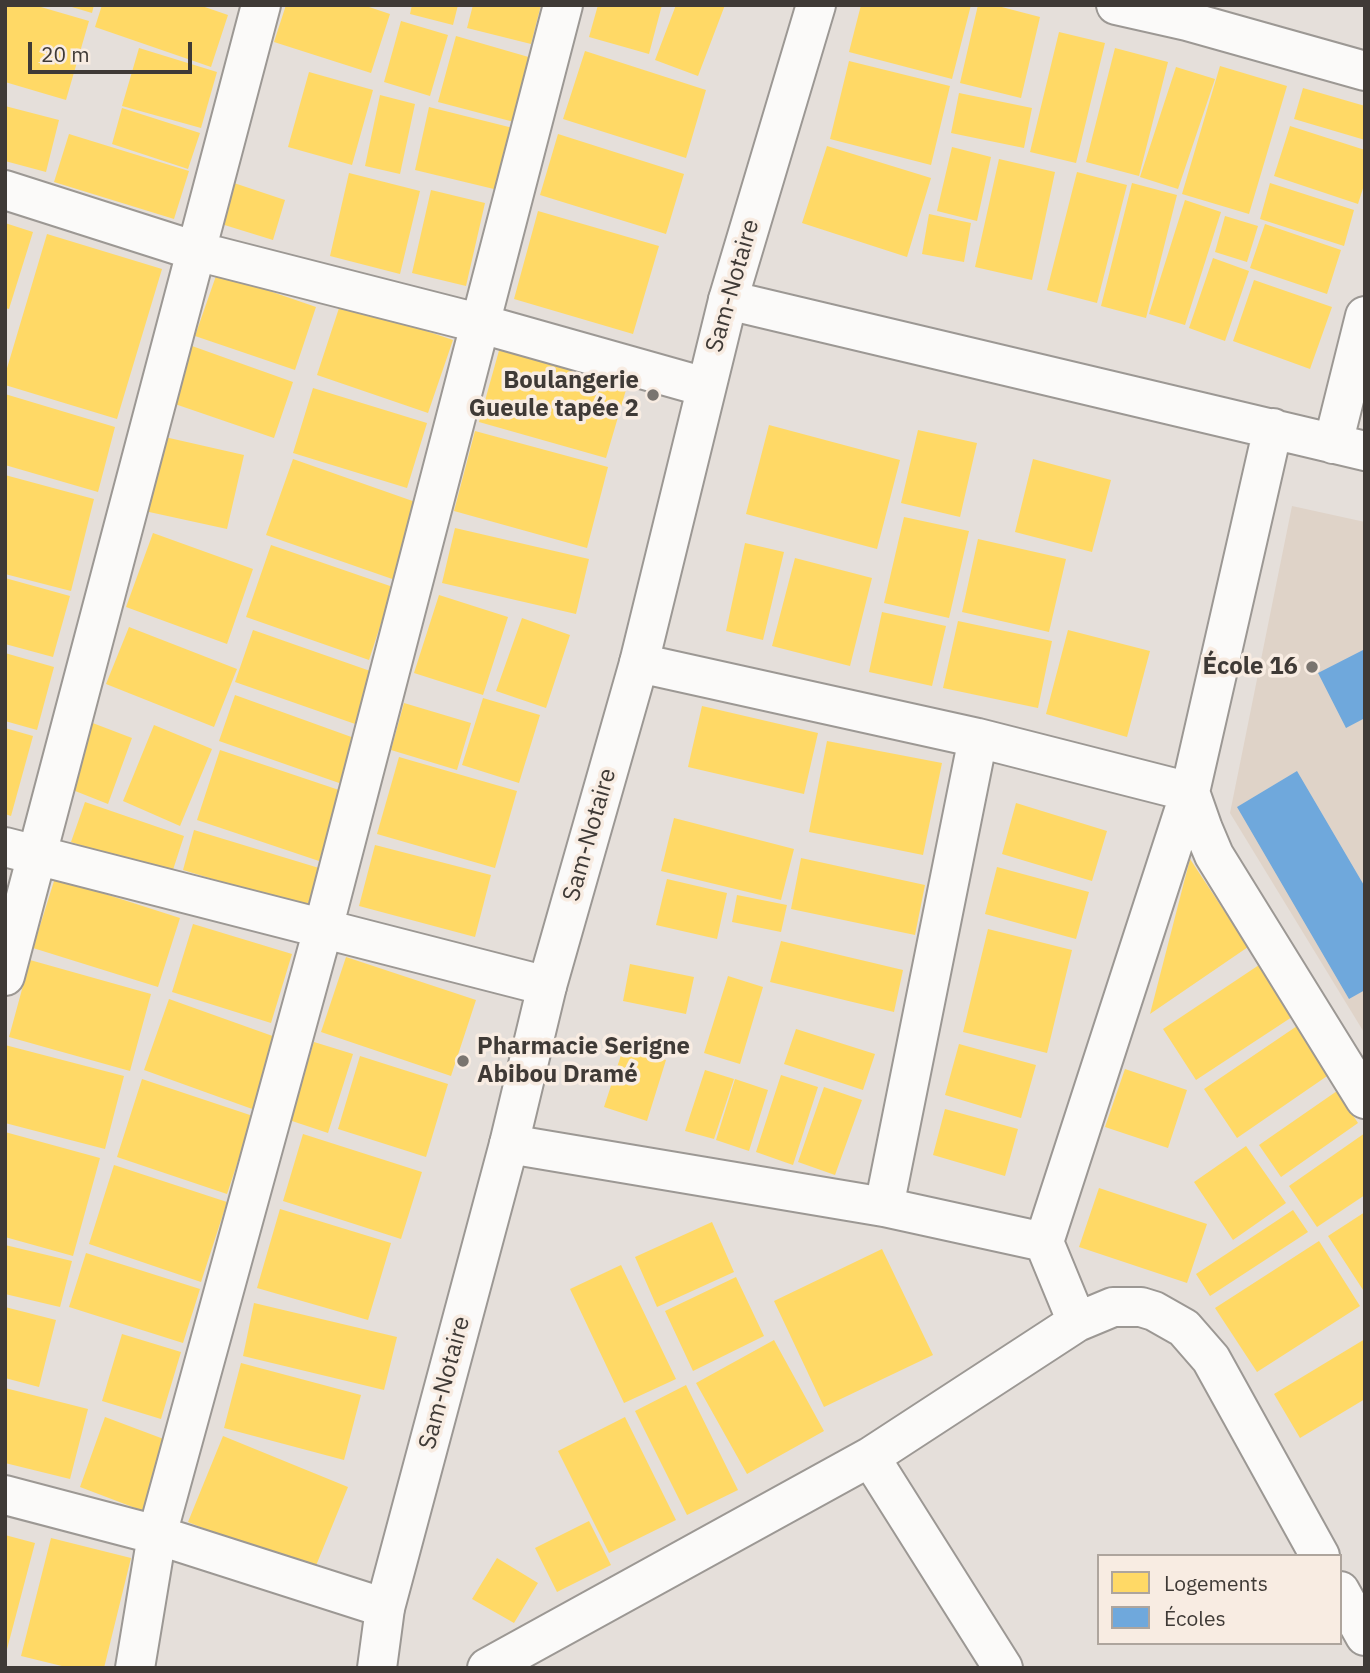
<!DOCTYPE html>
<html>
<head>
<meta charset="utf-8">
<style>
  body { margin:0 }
  #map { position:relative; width:1370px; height:1673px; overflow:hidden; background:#e5dfda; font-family:"IBM Plex Sans",sans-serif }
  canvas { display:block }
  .frame { position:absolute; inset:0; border:7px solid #3f3a36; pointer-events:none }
  .legend { position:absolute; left:1097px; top:1554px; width:245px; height:91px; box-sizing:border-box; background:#f8ece2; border:2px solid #aea59d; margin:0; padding:9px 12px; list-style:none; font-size:21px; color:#3f3a36 }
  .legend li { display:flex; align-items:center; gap:14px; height:35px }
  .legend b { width:35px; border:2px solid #aea59d }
  .scale { position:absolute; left:28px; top:42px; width:164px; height:32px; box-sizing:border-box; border:4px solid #3f3a36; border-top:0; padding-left:9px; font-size:21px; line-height:24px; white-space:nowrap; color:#3f3a36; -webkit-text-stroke:5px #f8ece2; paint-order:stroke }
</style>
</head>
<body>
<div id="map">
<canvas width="1370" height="1673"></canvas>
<div class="frame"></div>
<ul class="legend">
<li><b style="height:19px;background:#ffd966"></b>Logements</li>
<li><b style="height:19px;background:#6fa8dc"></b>Écoles</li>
</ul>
<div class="scale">20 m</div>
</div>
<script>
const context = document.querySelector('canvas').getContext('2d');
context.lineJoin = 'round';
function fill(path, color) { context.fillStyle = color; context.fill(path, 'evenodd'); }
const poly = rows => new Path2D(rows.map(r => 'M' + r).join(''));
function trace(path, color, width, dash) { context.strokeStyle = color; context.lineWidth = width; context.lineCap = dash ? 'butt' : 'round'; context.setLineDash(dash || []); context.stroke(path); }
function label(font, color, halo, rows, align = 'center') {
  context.font = font + ' "IBM Plex Sans",sans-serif'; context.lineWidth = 7; context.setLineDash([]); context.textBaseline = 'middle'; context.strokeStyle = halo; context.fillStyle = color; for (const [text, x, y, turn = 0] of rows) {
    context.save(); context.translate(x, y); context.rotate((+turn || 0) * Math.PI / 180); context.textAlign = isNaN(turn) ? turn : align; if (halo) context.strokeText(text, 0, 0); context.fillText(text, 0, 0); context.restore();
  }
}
const built = poly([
  [1292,506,1365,522,1365,1034,1230,813]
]);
const homes = poly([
  [5,5,34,5,89,21,66,100,5,82],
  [65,5,94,5,92,13],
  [102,5,199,5,228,15,211,67,95,27],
  [286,5,363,5,390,14,371,73,274,42],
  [412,5,458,5,453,25,410,14],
  [473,5,541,5,531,44,467,28],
  [598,5,662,5,649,54,589,37],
  [676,5,725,5,698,76,655,60],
  [861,5,971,5,952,79,849,52],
  [978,5,994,5,1040,17,1021,98,960,83],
  [401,21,448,35,430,96,384,82],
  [1059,32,1105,43,1076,163,1030,152],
  [456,36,532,58,514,122,438,102],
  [139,48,217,72,201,128,122,106],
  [1115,48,1168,62,1139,176,1086,162],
  [585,51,706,90,686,158,563,119],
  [849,61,950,86,931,165,830,139],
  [1220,66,1287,86,1249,214,1182,194],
  [1176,67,1215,79,1178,189,1140,177],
  [309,72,373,90,352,165,288,147],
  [1303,88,1365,106,1365,140,1294,119],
  [959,93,1032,108,1024,148,951,133],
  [380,95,415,104,400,174,365,166],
  [5,106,59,120,46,172,5,161],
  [429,107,513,128,498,190,415,170],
  [122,108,200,133,188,169,112,144],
  [1290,126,1365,150,1365,182,1358,204,1274,176],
  [69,134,189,171,174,219,54,182],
  [558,134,684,174,666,234,540,195],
  [827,146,931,178,907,257,802,223],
  [952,147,991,157,977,221,937,211],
  [999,159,1055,172,1032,280,975,267],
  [1077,172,1127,185,1097,303,1047,290],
  [349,173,420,191,400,274,330,256],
  [231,182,285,200,273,240,218,223],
  [1132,183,1177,195,1146,318,1101,306],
  [1270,183,1354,210,1344,246,1260,219],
  [431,190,485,203,466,286,412,273],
  [1185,200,1221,212,1185,325,1149,314],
  [538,211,659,246,633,334,514,299],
  [929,214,971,223,964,262,922,254],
  [1225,216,1258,226,1247,262,1215,252],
  [5,223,33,232,9,309,5,308],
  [1265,224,1341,250,1327,294,1250,268],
  [47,234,162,269,117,419,5,385,5,375],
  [1213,258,1249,271,1225,341,1189,328],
  [217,273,316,307,295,370,195,336],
  [1254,280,1332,307,1310,369,1233,341],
  [341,302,453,340,428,413,317,375],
  [192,346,293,382,274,438,172,403],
  [500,347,628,383,606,458,479,422],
  [313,388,427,423,407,488,293,453],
  [5,394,115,427,98,492,5,465],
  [769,425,900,460,877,549,746,514],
  [918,430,977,443,960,517,901,503],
  [475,431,608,467,587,548,454,511],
  [156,435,244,455,227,529,140,510],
  [293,459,424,505,398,581,266,535],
  [1033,459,1111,480,1092,552,1015,532],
  [5,475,94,499,71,591,5,574],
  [904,517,969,531,949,618,884,603],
  [455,528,589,559,576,614,442,583],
  [153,533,253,569,227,644,126,607],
  [978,539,1066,559,1049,632,962,612],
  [745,543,784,552,763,640,726,631],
  [271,545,393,587,369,660,246,617],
  [795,558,872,578,850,666,772,646],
  [5,578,70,596,53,657,5,644],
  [439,595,508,617,483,695,414,673],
  [882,612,946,626,932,686,869,672],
  [522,618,570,635,546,708,496,691],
  [958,621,1052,641,1038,708,943,688],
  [129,627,237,669,214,727,106,684],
  [253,630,376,673,358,725,235,682],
  [1068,630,1150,651,1127,737,1046,714],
  [5,653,54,667,37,730,5,721],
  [235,695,357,739,342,784,219,741],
  [483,698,540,715,519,783,462,765],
  [404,703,471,723,457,770,391,750],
  [702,706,818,733,804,794,688,767],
  [90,722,132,738,108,804,65,787],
  [154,725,212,749,180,826,123,801],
  [5,728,33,736,11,816,5,814],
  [827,741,942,763,923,855,809,832],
  [220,750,342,791,319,861,197,820],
  [399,757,517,791,495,868,377,834],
  [85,802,184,836,171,876,71,842],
  [1016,803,1107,831,1092,881,1002,854],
  [674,818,794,849,781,900,661,871],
  [194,830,319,868,307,908,183,870],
  [375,845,491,875,475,937,359,906],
  [801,858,925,885,915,935,791,909],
  [1190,859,1248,947,1150,1014],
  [997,867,1089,892,1076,939,985,914],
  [55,878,180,918,158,987,33,948],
  [667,879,727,893,717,939,656,925],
  [737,895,787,905,781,932,732,922],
  [193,924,292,954,271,1023,172,992],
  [988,929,1072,950,1047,1053,963,1032],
  [781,941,903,970,894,1012,770,982],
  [346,957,476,1000,451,1076,321,1032],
  [30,960,151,994,130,1071,9,1037],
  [630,964,694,977,686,1014,623,1001],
  [1259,965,1292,1017,1196,1080,1163,1029],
  [728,976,763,987,740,1064,704,1053],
  [169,999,281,1039,255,1110,144,1070],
  [1300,1024,1333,1072,1237,1138,1204,1089],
  [796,1029,875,1054,863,1090,784,1064],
  [314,1042,353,1054,328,1133,289,1120],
  [959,1044,1036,1065,1021,1118,945,1095],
  [5,1045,124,1076,105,1149,5,1123],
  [624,1046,666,1060,647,1121,604,1107],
  [360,1056,448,1084,426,1157,338,1129],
  [1125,1069,1187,1090,1168,1148,1105,1127],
  [705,1070,734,1079,714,1139,685,1131],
  [781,1075,818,1087,793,1165,756,1152],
  [142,1079,253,1116,227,1194,117,1157],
  [735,1079,768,1090,749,1151,716,1140],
  [824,1087,862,1100,835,1175,798,1162],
  [1337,1091,1358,1123,1281,1177,1259,1145],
  [945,1109,1018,1129,1005,1176,933,1155],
  [5,1132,100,1158,73,1256,5,1237],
  [1365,1133,1365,1195,1317,1227,1289,1186],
  [303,1134,422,1172,401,1239,283,1201],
  [1246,1146,1286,1203,1233,1240,1194,1182],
  [114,1165,227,1202,201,1282,89,1244],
  [1099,1188,1207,1224,1187,1283,1079,1247],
  [280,1209,391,1243,368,1320,257,1288],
  [1293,1210,1308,1232,1210,1296,1196,1274],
  [1365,1212,1365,1293,1328,1236],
  [712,1222,734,1272,657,1307,635,1257],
  [1319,1241,1360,1306,1257,1372,1215,1308],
  [5,1245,72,1261,60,1307,5,1294],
  [882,1249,933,1355,824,1407,774,1301],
  [86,1253,200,1289,183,1343,69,1307],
  [621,1265,676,1379,624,1403,570,1289],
  [736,1277,764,1336,693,1371,665,1311],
  [254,1303,397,1337,384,1390,243,1356],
  [5,1307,56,1320,39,1387,5,1378],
  [122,1334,181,1352,161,1419,102,1401],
  [1365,1339,1365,1399,1300,1438,1274,1394],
  [774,1340,824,1431,747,1474,696,1383],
  [241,1363,361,1395,344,1460,224,1428],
  [686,1385,738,1490,687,1515,635,1411],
  [5,1388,88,1409,70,1479,5,1463],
  [105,1417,177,1444,151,1514,80,1487],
  [625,1417,676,1520,609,1553,558,1451],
  [223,1436,348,1487,313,1573,188,1522],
  [589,1521,611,1565,557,1592,535,1548],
  [5,1535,35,1543,6,1653,5,1653],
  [51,1538,131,1558,104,1668,70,1668,21,1656],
  [497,1558,538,1583,514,1623,472,1599]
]);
const schools = poly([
  [1365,649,1365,718,1346,728,1318,673],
  [1297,771,1365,887,1365,990,1349,999,1237,807]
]);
const street = poly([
  [1116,5,1187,21,1365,71],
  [5,190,196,251,478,323,705,387],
  [728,300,1365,451],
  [1333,444,1365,316],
  [639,663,978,738,1190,792,1273,428],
  [1190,792,1203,829,1214,855,1365,1099],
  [5,847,547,986],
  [5,976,261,5],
  [509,1144,884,1207,1044,1242,1190,792],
  [884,1207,978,738],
  [1044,1242,1077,1322],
  [870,1457,1003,1668],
  [5,1495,157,1535,385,1608],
  [1340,1591,1365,1636],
  [135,1668,157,1535,323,929,563,5],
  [487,1668,870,1457,1077,1322,1113,1307,1141,1307,1154,1311,1184,1328,1211,1359,1320,1556]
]);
const secondary = poly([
  [377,1668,385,1608,509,1144,547,986,639,663,728,300,816,5]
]);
const markers = [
  [653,395,7,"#79746f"],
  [1312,667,7,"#79746f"],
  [463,1061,7,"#79746f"]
];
const streetNames = [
  ["Sam-Notaire",733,286,-74],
  ["Sam-Notaire",590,835,-74],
  ["Sam-Notaire",445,1383,-75]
];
const poiNames = [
  ["Boulangerie",639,381],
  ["Gueule tapée 2",639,409],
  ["École 16",1298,667],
  ["Pharmacie Serigne",477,1047,"left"],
  ["Abibou Dramé",477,1075,"left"]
];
fill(built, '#dfd3c8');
fill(homes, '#ffd966');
fill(schools, '#6fa8dc');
trace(street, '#9c9894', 42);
trace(secondary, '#9c9894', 42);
trace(street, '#fbfaf9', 38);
trace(secondary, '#fbfaf9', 38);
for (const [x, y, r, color] of markers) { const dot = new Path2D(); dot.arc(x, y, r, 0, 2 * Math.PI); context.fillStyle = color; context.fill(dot); trace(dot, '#f8ece2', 2.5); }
label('24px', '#3f3a36', '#f8ece2', streetNames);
label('bold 24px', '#3f3a36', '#f8ece2', poiNames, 'right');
</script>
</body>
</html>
